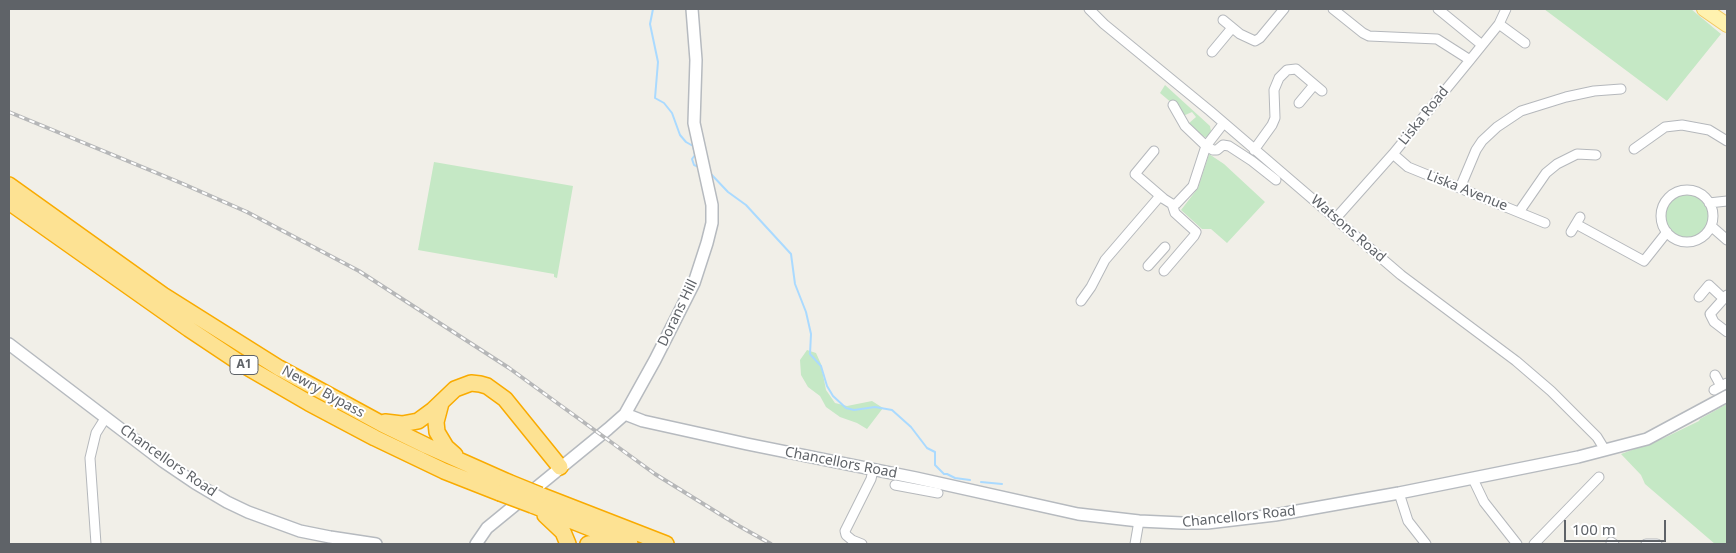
<!DOCTYPE html>
<html>
<head>
<meta charset="utf-8">
<style>
  body { margin:0 }
  #map { position:relative; width:1736px; height:553px; overflow:hidden; background:#f1efe8; font-family:"Noto Sans",sans-serif }
  canvas { display:block }
  .frame { position:absolute; inset:0; border:10px solid #5f6368; pointer-events:none }
  .scale { position:absolute; left:1564px; top:520px; width:102px; height:22px; box-sizing:border-box; border:2px solid #5f6368; border-top:0; padding-left:6px; font-size:15px; line-height:18px; white-space:nowrap; color:#5f6368; -webkit-text-stroke:4px #fff; paint-order:stroke }
</style>
</head>
<body>
<div id="map">
<canvas width="1736" height="553"></canvas>
<div class="frame"></div>
<div class="scale">100 m</div>
</div>
<script>
const context = document.querySelector('canvas').getContext('2d');
context.lineJoin = 'round';
function fill(path, color) { context.fillStyle = color; context.fill(path, 'evenodd'); }
const poly = rows => new Path2D(rows.map(r => 'M' + r).join(''));
function trace(path, color, width, dash) { context.strokeStyle = color; context.lineWidth = width; context.lineCap = dash ? 'butt' : 'round'; context.setLineDash(dash || []); context.stroke(path); }
function label(font, color, halo, rows, align = 'center') {
  context.font = font + ' "Noto Sans",sans-serif'; context.lineWidth = 4; context.setLineDash([]); context.textBaseline = 'middle'; context.strokeStyle = halo; context.fillStyle = color; for (const [text, x, y, turn = 0] of rows) {
    context.save(); context.translate(x, y); context.rotate((+turn || 0) * Math.PI / 180); context.textAlign = isNaN(turn) ? turn : align; if (halo) context.strokeText(text, 0, 0); context.fillText(text, 0, 0); context.restore();
  }
}
const green = poly([
  [1544,9,1691,9,1721,34,1667,101],
  [1165,85,1210,126,1211,131,1207,138,1201,135,1200,136,1188,124,1196,117,1192,112,1183,116,1173,104,1160,93],
  [1209,154,1224,164,1265,202,1227,243,1211,229,1202,229,1181,210,1198,188],
  [434,162,573,186,557,278,554,277,554,274,418,250],
  '1665 216a22 22 0 1 1 44 0a22 22 0 1 1-44 0Z',
  [807,350,816,353,821,364,826,390,835,403,847,406,872,401,883,408,867,429,857,423,840,417,826,407,820,396,808,387,801,375,800,360],
  [1727,404,1727,544,1715,544,1645,484,1641,475,1621,454,1664,438,1699,421,1700,419]
]);
const stream = poly([
  [653,9,650,24,658,62,655,98,664,103,672,113,680,135,686,142,693,146,695,155,692,159,694,165,699,167],
  [710,173,728,192,746,205,791,254,795,284,806,312,811,334,810,354,821,366,827,386,833,396,846,408,854,410,875,407,892,410,911,427,927,448,935,452,935,465,944,474,947,474,955,478,970,480],
  [981,482,1002,484]
]);
const street = poly([
  [1089,9,1104,24,1210,111,1401,275,1516,361,1551,391,1597,437,1605,450],
  [1333,9,1363,33,1369,36,1437,39,1470,60],
  [1438,9,1482,45],
  [1223,20,1240,34,1255,41,1260,38,1284,9],
  [1499,24,1525,43],
  [1212,52,1232,28],
  [1299,103,1314,85],
  [1173,105,1185,126,1206,146,1213,150,1217,150,1223,145,1229,146,1252,161,1276,180],
  [1634,149,1665,127,1682,125,1709,130,1727,141],
  [1254,150,1272,125,1275,118,1274,90,1279,78,1287,70,1296,69,1322,91],
  [1154,151,1135,174,1164,199,1172,204,1176,204,1193,186,1206,146,1223,124],
  [1393,154,1408,167,1545,223],
  [1460,188,1476,150,1482,141,1497,127,1521,111,1566,97,1594,91,1621,89],
  '1661 216a26 26 0 1 1 52 0a26 26 0 1 1-52 0Z',
  [1709,203,1727,201],
  [1519,212,1546,173,1557,164,1577,154,1596,155],
  [1336,218,1393,154,1470,60,1499,24,1506,9],
  [1576,224,1644,261,1667,232],
  [1711,226,1727,240],
  [1571,232,1580,217],
  [1148,266,1165,247],
  [1164,271,1194,236,1196,232,1175,213,1172,204],
  [1727,295,1710,314,1714,322,1727,332],
  [1699,297,1709,285,1724,299],
  [1081,301,1091,287,1105,260,1160,196],
  [1715,375,1721,386],
  [1714,390,1727,383],
  [1473,479,1484,502,1517,544],
  [895,485,938,493],
  [1399,493,1408,521,1426,544],
  [1611,542,1614,544],
  [96,544,90,458,96,433,106,417],
  [862,544,852,540,846,535,845,531,871,479,873,470],
  [1135,544,1139,521],
  [1534,544,1599,477],
  [1646,544,1657,544]
]);
const secondary = poly([
  [9,344,164,462,195,483,227,502,248,512,300,531,330,537,376,544],
  [625,414,643,421,747,444,916,478,1078,514,1139,521,1182,523,1207,523,1275,515,1399,493,1578,457,1647,439,1727,396],
  [476,544,487,528,608,429,625,414,655,360,694,283,707,243,712,223,712,205,694,123,696,60,692,9]
]);
const primary = poly([
  [1704,9,1727,25]
]);
const highway = poly([
  [9,185,163,295,279,368,382,424,427,446,508,482],
  [9,202,189,329,240,363,309,403,375,438,444,471,500,493],
  [441,403,436,422,437,432,446,447,455,455],
  [385,422,402,424,418,421,433,410,455,389,471,383,480,384,487,386,505,399,560,467],
  [540,495,666,544],
  [532,505,630,544],
  [545,515,563,532,568,544],
  [588,544,601,541,614,541]
]);
const rail = poly([
  [9,112,181,183,247,212,359,271,509,368,655,474,739,526,771,544]
]);
const highwayBridge = poly([
  [508,482,540,495],
  [500,493,532,505]
]);
const shields = [
  [244,365,28]
];
const shieldNames = [
  ["A1",244,365]
];
const streetNames = [
  ["Liska Road",1424,116,-51],
  ["Liska Avenue",1467,191,22],
  ["Watsons Road",1348,229,41],
  ["Dorans Hill",678,313,-64],
  ["Newry Bypass",323,392,29],
  ["Chancellors Road",168,461,35],
  ["Chancellors Road",841,463,11],
  ["Chancellors Road",1239,517,-6]
];
fill(green, '#c5e8c5');
trace(stream, '#aadaff', 2);
trace(street, '#b5b8bc', 11);
trace(secondary, '#b6babf', 14);
trace(primary, '#f2c960', 16);
trace(highway, '#f9ab00', 18);
trace(street, '#fff', 9);
trace(secondary, '#fff', 11);
trace(primary, '#fff2af', 14);
trace(highway, '#fde293', 15);
trace(rail, '#b6b7b8', 4);
trace(rail, '#fff', 2, [5.5]);
trace(highwayBridge, '#f9ab00', 18, []);
trace(highwayBridge, '#fde293', 15);
for (const [x, y, w] of shields) { const box = new Path2D(); box.roundRect(x - w / 2, y - 9.5, w, 19, 4); context.fillStyle = '#fff'; context.fill(box); trace(box, '#5f6368', 1); }
label('bold 12px', '#5f6368', null, shieldNames);
label('14px', '#5f6368', '#fff', streetNames);
</script>
</body>
</html>
